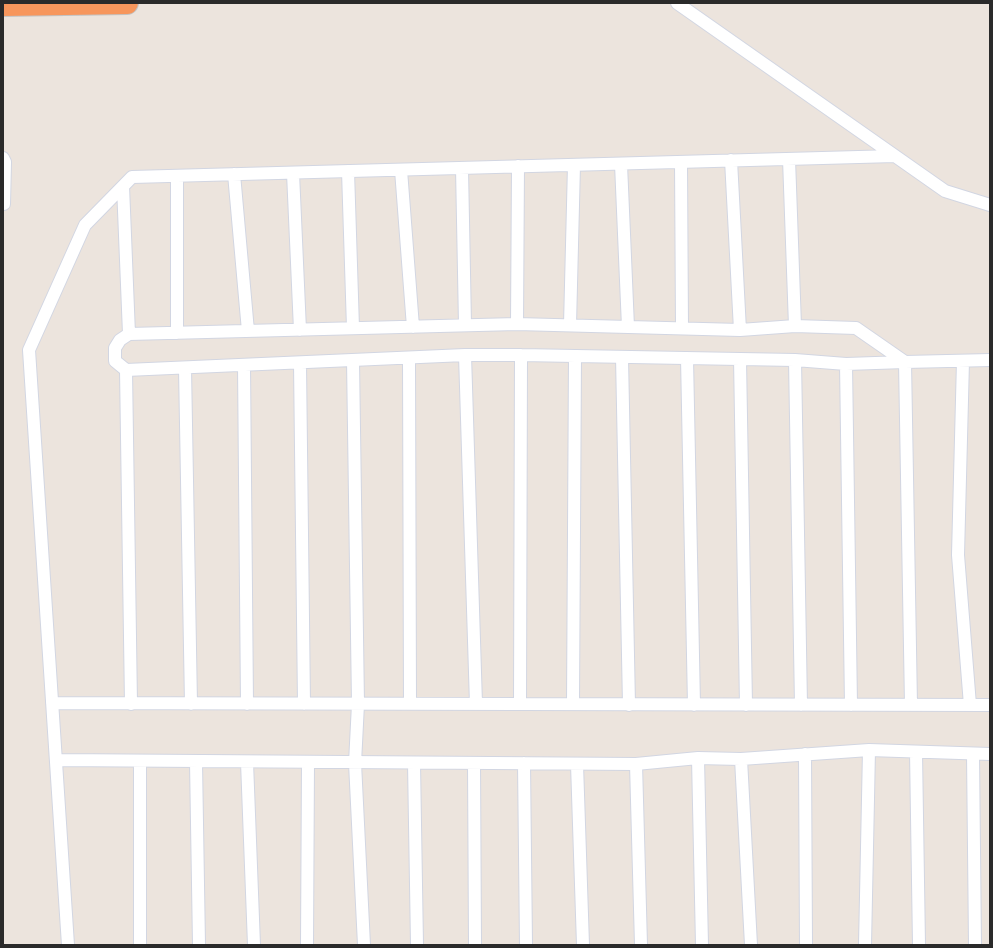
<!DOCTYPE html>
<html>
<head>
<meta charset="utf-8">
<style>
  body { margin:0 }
  #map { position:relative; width:993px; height:948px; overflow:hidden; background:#ece4dd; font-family:"Nunito Sans",sans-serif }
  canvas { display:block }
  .frame { position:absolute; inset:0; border:4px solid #2a2a2a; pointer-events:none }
</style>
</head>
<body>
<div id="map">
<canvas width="993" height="948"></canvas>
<div class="frame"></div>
</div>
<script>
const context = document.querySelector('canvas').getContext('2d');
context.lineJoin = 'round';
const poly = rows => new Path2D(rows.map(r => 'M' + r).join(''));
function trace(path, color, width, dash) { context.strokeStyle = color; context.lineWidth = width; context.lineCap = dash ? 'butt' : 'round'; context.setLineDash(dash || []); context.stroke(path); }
const lane = poly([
  [677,3,945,191,990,205],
  [3,158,5,162,4,204],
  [789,159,795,326],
  [731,160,740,330],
  [681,162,682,328],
  [621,164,628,327],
  [462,168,465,325],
  [401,170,413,327],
  [348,171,353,328],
  [293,173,300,330],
  [234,174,248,331],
  [123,186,129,334],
  [517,324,518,166],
  [570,325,574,165],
  [177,333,177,176],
  [465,355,476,704],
  [622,357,629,705],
  [409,358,410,704],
  [687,358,694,705],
  [740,359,746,705],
  [353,360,358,704,355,763,364,945],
  [795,360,801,705],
  [963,361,958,555,970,705],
  [300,363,304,704],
  [846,364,851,705],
  [244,365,247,704],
  [185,368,191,704],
  [126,370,131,704],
  [52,703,990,705],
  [520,704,521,355],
  [573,704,575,356],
  [911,705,905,362,856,328,795,326,740,330,517,324,129,334,120,340,115,348,115,361,126,370,465,355,521,355,795,360,846,364,905,362,990,360],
  [916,752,919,945],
  [805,754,806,945],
  [973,754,975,945],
  [698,758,702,945],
  [741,759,751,945],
  [56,760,636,764,698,758,741,759,869,750,990,754],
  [140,761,140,945],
  [196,762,199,945],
  [247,762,254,945],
  [414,763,417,945],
  [474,763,475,945],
  [524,763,526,945],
  [577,764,583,945],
  [636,764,641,945],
  [68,945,29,350,85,225,132,177,895,156],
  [307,945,308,762],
  [865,945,869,750]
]);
const highway = poly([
  [3,5,127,3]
]);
trace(lane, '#d2d6e2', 14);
trace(highway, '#c3c3c3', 24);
trace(lane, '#fff', 12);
trace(highway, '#f7965c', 22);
</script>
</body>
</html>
